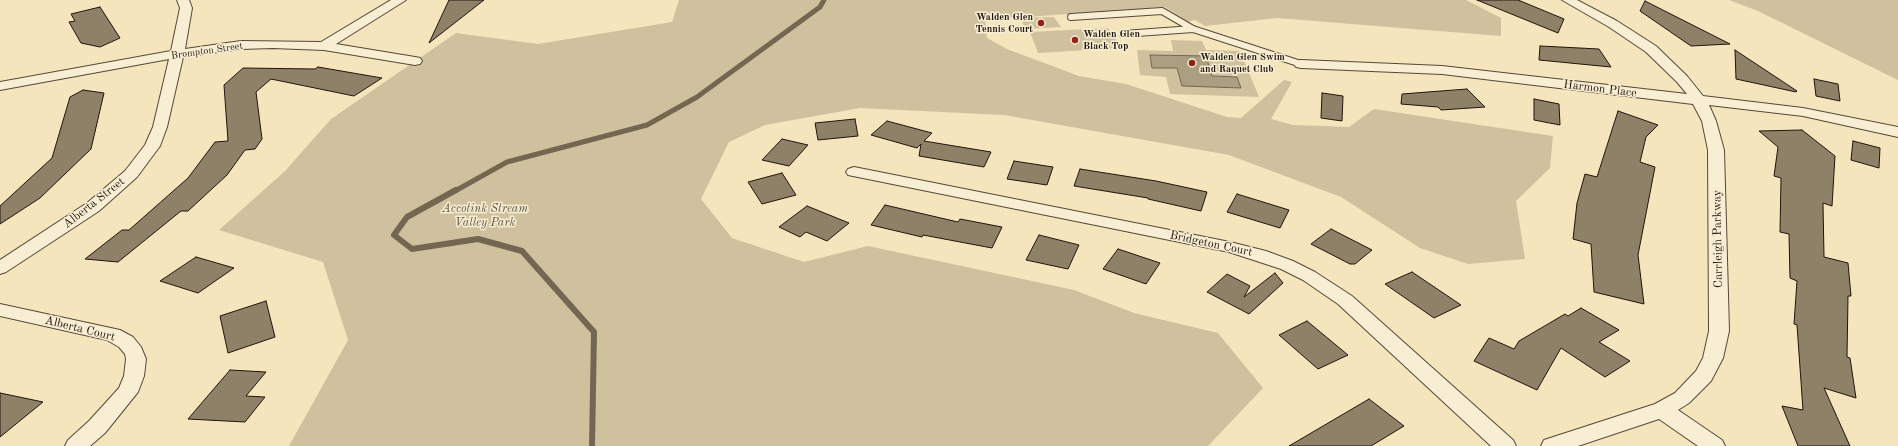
<!DOCTYPE html>
<html>
<head>
<meta charset="utf-8">
<style>
  body { margin:0 }
  canvas { display:block; background:#f4e5bc }
</style>
</head>
<body>
<canvas width="1898" height="446"></canvas>
<script>
const context = document.querySelector('canvas').getContext('2d');
context.lineJoin = 'round';
function fill(path, color) { context.fillStyle = color; context.fill(path, 'evenodd'); }
const poly = rows => new Path2D(rows.map(r => 'M' + r).join(''));
function trace(path, color, width, dash) { context.strokeStyle = color; context.lineWidth = width; context.lineCap = dash ? 'butt' : 'round'; context.setLineDash(dash || []); context.stroke(path); }
function label(font, color, halo, rows, align = 'center') {
  context.font = font + ' "Old Standard TT",serif'; context.lineWidth = 3; context.setLineDash([]); context.textBaseline = 'middle'; context.strokeStyle = halo; context.fillStyle = color; for (const [text, x, y, turn = 0] of rows) {
    context.save(); context.translate(x, y); context.rotate((+turn || 0) * Math.PI / 180); context.textAlign = isNaN(turn) ? turn : align; if (halo) context.strokeText(text, 0, 0); context.fillText(text, 0, 0); context.restore();
  }
}
const green = poly([
  [679,0,1466,0,1501,18,1501,36,1277,18,1205,26,1195,20,1188,22,1165,7,985,20,987,38,1007,49,1079,76,1126,84,1227,117,1241,118,1284,80,1292,82,1271,119,1293,125,1349,127,1374,109,1553,136,1550,168,1516,201,1525,259,1468,264,1420,248,1341,197,1229,155,1004,115,860,108,765,125,729,142,701,199,732,238,804,262,868,246,1074,290,1134,313,1218,333,1263,388,1208,446,289,446,348,340,323,262,219,230,285,171,331,119,456,33,538,44,672,22],
  [1729,0,1898,0,1898,80,1758,11],
  [1054,17,1061,27,1025,29,1021,18],
  [1108,28,1122,48,1038,53,1030,32],
  [1171,40,1202,41,1206,50,1240,51,1259,97,1170,94,1166,77,1140,75,1137,50,1173,51]
]);
const water = poly([
  [1150,55,1206,56,1212,76,1237,77,1241,88,1182,86,1177,68,1152,68,1150,55]
]);
const streamFar1 = poly([
  [455,191,507,162,647,125,697,97,820,7,824,0]
]);
const stream = poly([
  [456,190,407,217,394,235,412,249,478,239,522,251,594,332,592,446]
]);
const building = poly([
  [449,0,484,0,429,43,449,0],
  [1477,0,1518,0,1564,19,1558,33,1477,0],
  [1645,1,1730,44,1691,46,1640,11,1645,1],
  [100,7,120,38,100,47,81,43,69,22,75,21,71,14,100,7],
  [1540,46,1599,49,1611,67,1539,60,1540,46],
  [1735,50,1797,91,1796,92,1736,79,1735,50],
  [318,67,382,78,354,96,271,79,256,92,262,139,255,149,245,150,227,175,188,211,181,211,118,262,85,259,122,230,129,230,188,178,215,142,228,141,224,85,243,68,315,69,318,67],
  [1814,79,1838,84,1840,101,1816,96,1814,79],
  [1467,89,1485,107,1441,110,1438,107,1401,104,1402,94,1467,89],
  [83,90,104,93,91,149,40,198,0,224,0,206,52,158,70,97,83,90],
  [1322,93,1343,96,1342,121,1321,118,1322,93],
  [1534,99,1559,104,1560,125,1534,120,1534,99],
  [1618,111,1658,125,1646,137,1640,162,1655,167,1638,255,1644,304,1594,292,1591,244,1573,239,1577,203,1585,174,1597,177,1618,111],
  [855,119,858,136,818,140,815,123,855,119],
  [887,121,932,133,924,141,991,152,984,167,919,156,921,144,917,148,871,135,887,121],
  [1802,130,1835,156,1832,206,1823,203,1824,257,1848,263,1851,296,1848,296,1847,357,1850,358,1856,398,1824,388,1850,446,1798,446,1782,406,1803,410,1797,325,1794,324,1797,281,1790,278,1789,234,1780,232,1781,178,1774,176,1778,147,1759,131,1802,130],
  [782,139,808,145,789,166,762,160,782,139],
  [1853,141,1880,148,1879,168,1851,160,1853,141],
  [1014,161,1053,167,1047,185,1007,179,1014,161],
  [1080,169,1156,181,1207,192,1201,211,1148,199,1148,198,1074,186,1080,169],
  [782,173,796,195,762,204,748,182,782,173],
  [1237,194,1289,210,1280,228,1227,212,1237,194],
  [885,205,958,222,960,219,1002,227,992,248,923,235,922,237,871,225,885,205],
  [807,206,849,223,827,241,806,232,800,237,779,227,807,206],
  [1331,229,1372,250,1355,264,1350,264,1311,244,1331,229],
  [1039,235,1079,245,1068,269,1026,260,1039,235],
  [1118,249,1160,263,1146,284,1103,269,1118,249],
  [196,257,234,268,198,293,160,281,196,257],
  [1412,272,1461,305,1434,318,1385,284,1412,272],
  [1275,273,1283,283,1249,314,1207,292,1227,274,1250,286,1244,297,1275,273],
  [266,301,275,337,228,353,220,316,266,301],
  [1581,308,1619,330,1599,342,1630,361,1605,377,1561,348,1537,390,1474,361,1489,338,1514,349,1519,341,1565,314,1568,316,1581,308],
  [1307,321,1348,355,1318,369,1279,335,1307,321],
  [230,370,266,372,246,396,265,397,245,422,188,419,230,370],
  [0,393,43,402,0,437,0,393],
  [1369,399,1404,426,1371,446,1289,446,1369,399]
]);
const service = poly([
  [1071,17,1162,11,1193,29,1301,64],
  [1123,34,1193,29]
]);
const minor = poly([
  [177,0,189,0,192,8,185,49,241,41,321,42,391,0,406,0,336,44,415,57,420,58,422,61,420,64,415,65,324,50,273,48,241,49,183,57,167,127,160,146,137,177,99,211,6,272,0,274,0,260,87,203,125,171,145,145,153,127,169,59,0,90,0,82,171,51,180,8,177,0],
  [1562,0,1577,0,1617,21,1656,46,1687,76,1703,96,1803,108,1898,127,1898,137,1803,116,1709,105,1716,121,1724,150,1729,331,1723,358,1711,381,1689,403,1678,410,1722,440,1725,446,1698,446,1659,419,1578,446,1541,446,1544,440,1655,404,1675,393,1696,371,1703,358,1709,331,1708,150,1702,121,1693,104,1442,74,1301,68,1296,67,1294,64,1296,61,1301,60,1442,66,1687,94,1677,82,1646,52,1609,27,1562,0],
  [854,167,1230,242,1266,251,1293,261,1315,272,1352,296,1513,440,1516,446,1491,446,1338,304,1303,280,1281,269,1229,252,848,175,846,172,848,169,854,167],
  [0,304,120,330,133,337,141,347,146,359,144,376,138,392,105,433,90,446,65,446,68,440,89,421,119,388,124,376,126,359,125,354,119,347,107,340,0,316,0,304]
]);
const markers = [
  [1041,23,4,"#8f2418"],
  [1075,40,4,"#8f2418"],
  [1192,63,4,"#8f2418"]
];
const farPoinames = [
  ["Walden Glen",1033,17,"right"],
  ["Tennis Court",1033,29,"right"],
  ["Walden Glen",1083,34],
  ["Black Top",1083,46],
  ["Walden Glen Swim",1200,57],
  ["and Raquet Club",1200,69]
];
const farStreetnames = [
  ["Brompton Street",207,51,-8]
];
const streetNames = [
  ["Harmon Place",1600,89,7],
  ["Alberta Street",94,203,-38],
  ["Carrleigh Parkway",1718,239,-91],
  ["Bridgeton Court",1211,244,12],
  ["Alberta Court",80,329,14]
];
const parkNames = [
  ["Accotink Stream",485,209],
  ["Valley Park",485,223]
];
fill(green, '#d0c19e');
fill(water, '#ac9e80');
trace(water, '#746752', 1);
trace(streamFar1, '#746752', 5);
trace(stream, '#746752', 6);
fill(building, '#8f8168');
trace(building, '#21140c', 1);
trace(service, '#564838', 8);
trace(minor, '#564838', 2);
trace(service, '#f8eed3', 6);
fill(minor, '#f8eed3');
for (const [x, y, r, color] of markers) { const dot = new Path2D(); dot.arc(x, y, r, 0, 2 * Math.PI); context.fillStyle = color; context.fill(dot); trace(dot, '#f8eed3', 1.5); }
label('bold 10px', '#21140c', '#f8eed3', farPoinames, 'left');
label('10px', '#21140c', '#f8eed3', farStreetnames);
label('12px', '#21140c', '#f8eed3', streetNames);
label('italic 12px', '#5e513f', '#f8eed3', parkNames);
</script>
</body>
</html>
